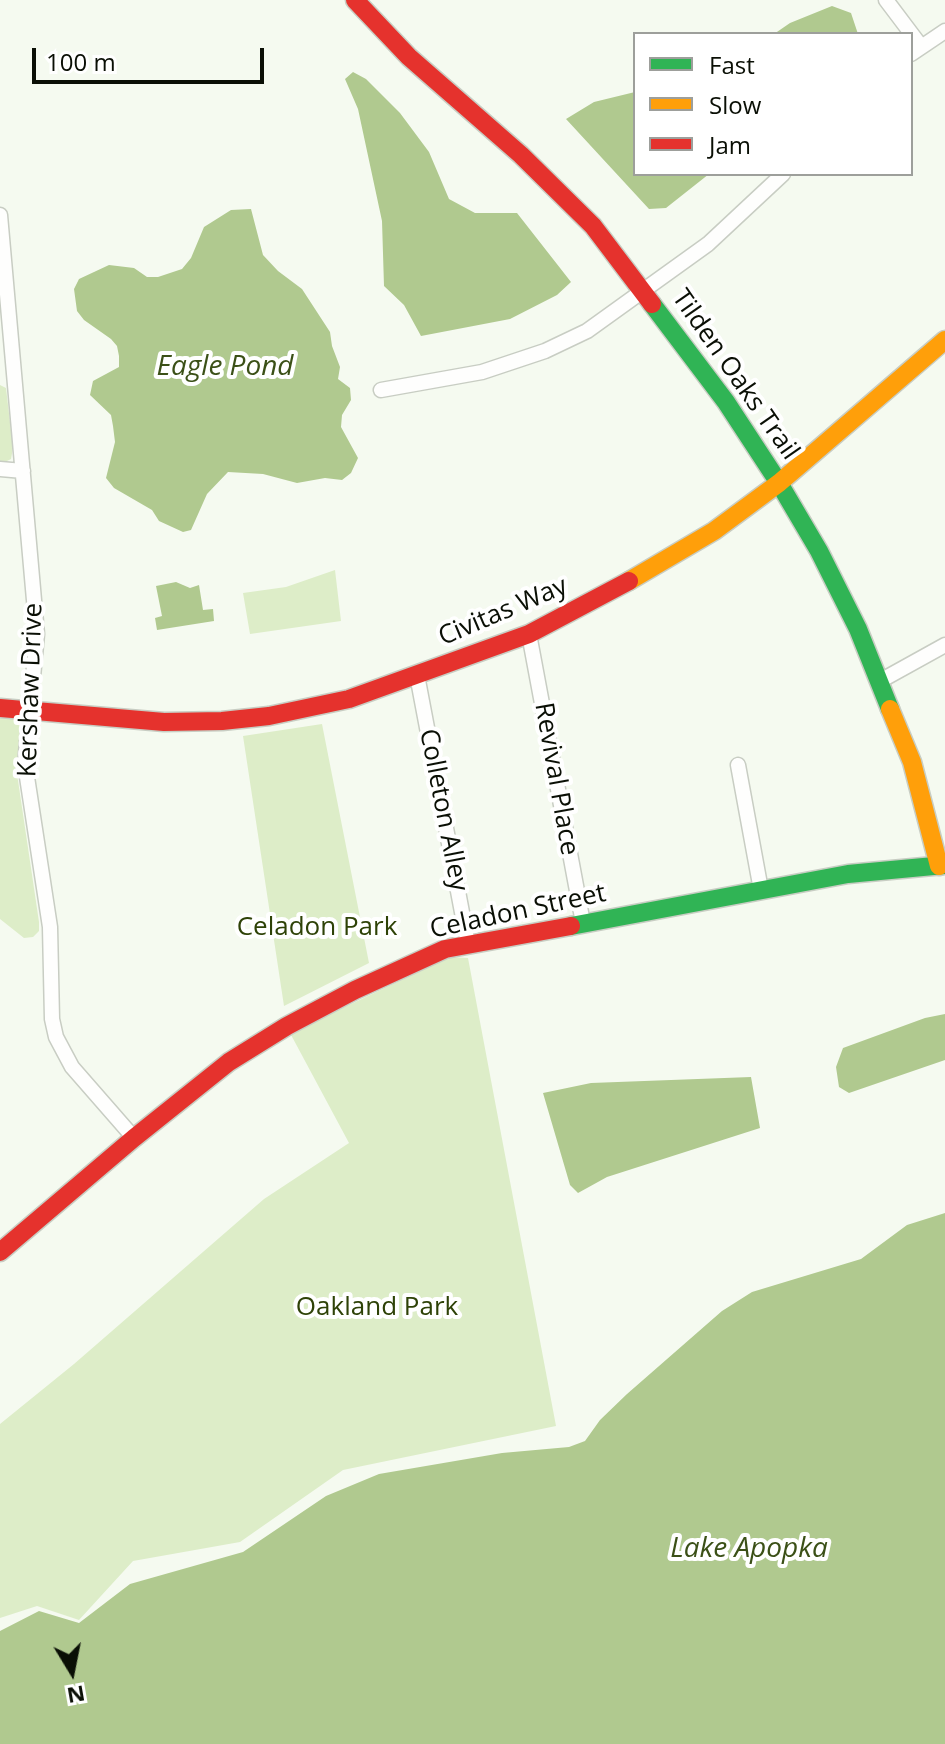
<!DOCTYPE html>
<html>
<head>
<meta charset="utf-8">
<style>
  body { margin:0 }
  #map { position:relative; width:945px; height:1744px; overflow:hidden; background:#f5faf0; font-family:"Open Sans",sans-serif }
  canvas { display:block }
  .legend { position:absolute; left:633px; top:32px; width:280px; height:144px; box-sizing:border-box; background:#fff; border:2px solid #9d9f9b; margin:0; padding:10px 14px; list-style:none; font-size:24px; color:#0a0f05 }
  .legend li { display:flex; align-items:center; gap:16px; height:40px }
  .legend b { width:40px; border:2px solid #9d9f9b }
  .north { position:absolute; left:32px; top:1632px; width:80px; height:80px; -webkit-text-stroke:6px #fff; paint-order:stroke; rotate:170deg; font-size:22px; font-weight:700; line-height:32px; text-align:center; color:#0a0f05 }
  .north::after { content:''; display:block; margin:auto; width:28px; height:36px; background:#0a0f05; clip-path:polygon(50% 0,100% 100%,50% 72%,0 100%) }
  .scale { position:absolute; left:32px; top:48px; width:232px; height:36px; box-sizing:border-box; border:4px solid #0a0f05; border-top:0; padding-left:10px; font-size:24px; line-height:28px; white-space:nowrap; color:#0a0f05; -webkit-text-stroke:6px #fff; paint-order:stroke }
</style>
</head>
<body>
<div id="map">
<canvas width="945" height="1744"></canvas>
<ul class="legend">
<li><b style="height:10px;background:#30b455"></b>Fast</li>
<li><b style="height:10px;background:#ff9f0a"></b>Slow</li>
<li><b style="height:10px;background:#e5322d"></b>Jam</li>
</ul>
<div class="north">N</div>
<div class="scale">100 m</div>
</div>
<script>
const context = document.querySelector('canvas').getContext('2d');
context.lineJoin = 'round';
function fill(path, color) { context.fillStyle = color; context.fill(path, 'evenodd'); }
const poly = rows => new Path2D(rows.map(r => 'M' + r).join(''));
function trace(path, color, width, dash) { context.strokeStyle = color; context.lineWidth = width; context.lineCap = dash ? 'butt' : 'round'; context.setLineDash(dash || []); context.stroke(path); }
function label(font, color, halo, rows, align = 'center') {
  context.font = font + ' "Open Sans",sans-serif'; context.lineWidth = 8; context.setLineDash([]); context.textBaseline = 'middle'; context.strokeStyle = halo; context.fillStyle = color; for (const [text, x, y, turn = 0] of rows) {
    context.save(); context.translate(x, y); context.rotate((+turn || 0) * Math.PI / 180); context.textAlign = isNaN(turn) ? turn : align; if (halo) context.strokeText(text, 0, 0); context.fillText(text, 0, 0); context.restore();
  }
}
const green = poly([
  [0,385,6,388,13,448,11,459,5,462,0,461],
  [335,570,341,621,250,634,243,593,286,587],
  [0,715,17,719,21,725,16,767,39,922,39,931,33,937,24,938,0,919],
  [322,724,369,963,284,1006,243,736],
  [450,957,468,958,556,1426,343,1470,240,1542,133,1561,79,1620,37,1606,0,1618,0,1424,74,1364,264,1199,349,1143,290,1033]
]);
const water = poly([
  [832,6,851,13,858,34,774,34,790,23],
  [353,72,366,79,400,113,429,152,449,199,475,213,517,213,571,282,557,295,510,319,421,336,404,305,384,286,382,221,358,109,345,79],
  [635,92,635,174,709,174,666,208,649,209,566,119,594,102],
  [251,209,263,255,278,271,302,289,330,332,332,346,340,367,338,379,350,388,351,400,342,415,341,427,358,458,351,473,342,480,325,478,297,483,263,474,228,472,207,494,191,530,183,532,159,521,152,510,114,488,106,478,115,442,113,426,111,415,90,395,93,381,119,367,119,356,117,346,111,339,84,320,77,311,74,289,79,279,109,265,134,268,147,277,158,277,182,269,191,258,204,227,231,210],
  [176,582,190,588,199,585,203,610,213,609,214,621,157,630,155,618,162,616,156,586],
  [945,1014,945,1060,849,1093,839,1087,836,1067,843,1048,925,1018],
  [751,1077,760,1128,607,1177,578,1193,570,1185,543,1093,591,1083],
  [945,1213,945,1744,0,1744,0,1631,39,1611,79,1623,130,1584,243,1552,326,1496,379,1474,502,1453,569,1447,585,1441,600,1420,627,1394,722,1311,752,1292,861,1259,907,1225]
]);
const street = poly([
  [886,0,920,45],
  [911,54,945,31],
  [0,215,37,634,25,764,50,927,52,1019,56,1037,72,1067,134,1138],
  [381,390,482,372,545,351,587,331,708,244,783,174],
  [0,469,23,471],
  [529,634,583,923],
  [417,675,468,944],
  [880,681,945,645],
  [738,765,761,890]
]);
const fast = poly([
  [652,304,726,402,779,483,819,551,858,629,890,709],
  [571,926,848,874,945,865]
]);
const slow = poly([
  [629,581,714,531,779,483,945,340],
  [890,709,912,762,939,866]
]);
const jam = poly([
  [355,0,409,57,521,155,593,226,652,304],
  [0,708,164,722,222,721,269,716,349,699,529,634,629,581],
  [0,1252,134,1138,229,1062,287,1026,355,990,445,949,571,926]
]);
const streetNames = [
  ["Tilden Oaks Trail",735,375,55],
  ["Civitas Way",503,612,-23],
  ["Kershaw Drive",31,690,-88],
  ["Revival Place",556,779,80],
  ["Colleton Alley",443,810,79],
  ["Celadon Street",518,912,-12]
];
const parkNames = [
  ["Celadon Park",317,928],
  ["Oakland Park",377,1308]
];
const waterNames = [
  ["Eagle Pond",225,367],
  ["Lake Apopka",749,1549]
];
fill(green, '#ddedc8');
fill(water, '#b0c98f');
trace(street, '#c8cdc3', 17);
trace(fast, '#c8cdc3', 21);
trace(slow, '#c8cdc3', 21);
trace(jam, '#c8cdc3', 21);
trace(street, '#fefefd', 14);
trace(fast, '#30b455', 18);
trace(slow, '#ff9f0a', 18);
trace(jam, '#e5322d', 18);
label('26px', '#0a0f05', '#fff', streetNames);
label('26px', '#2e4207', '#fff', parkNames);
label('italic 28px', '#3b5017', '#fff', waterNames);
</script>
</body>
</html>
